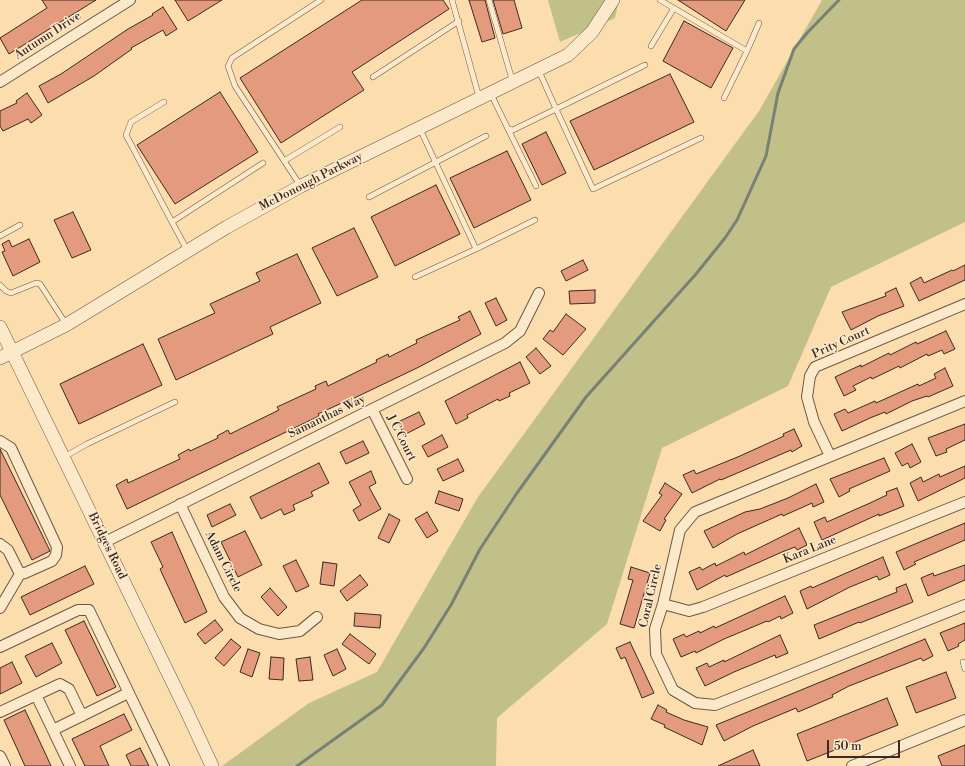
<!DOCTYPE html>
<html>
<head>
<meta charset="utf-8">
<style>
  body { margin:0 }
  #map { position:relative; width:965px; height:766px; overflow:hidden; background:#fbddae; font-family:"Libre Bodoni",serif }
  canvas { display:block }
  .scale { position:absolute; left:827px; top:740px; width:73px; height:18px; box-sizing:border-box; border:2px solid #3b2a23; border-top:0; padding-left:5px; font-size:12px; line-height:14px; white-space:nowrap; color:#3b2a23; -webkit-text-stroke:3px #fce9ca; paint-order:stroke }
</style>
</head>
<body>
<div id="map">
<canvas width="965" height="766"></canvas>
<div class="scale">50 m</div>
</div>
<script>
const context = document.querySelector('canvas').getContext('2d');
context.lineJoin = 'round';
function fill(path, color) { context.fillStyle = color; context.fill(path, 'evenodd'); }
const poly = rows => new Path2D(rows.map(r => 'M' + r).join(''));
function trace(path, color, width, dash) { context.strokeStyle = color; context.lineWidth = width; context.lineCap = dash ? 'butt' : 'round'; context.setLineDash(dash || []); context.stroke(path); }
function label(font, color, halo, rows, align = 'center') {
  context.font = font + ' "Libre Bodoni",serif'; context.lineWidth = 3; context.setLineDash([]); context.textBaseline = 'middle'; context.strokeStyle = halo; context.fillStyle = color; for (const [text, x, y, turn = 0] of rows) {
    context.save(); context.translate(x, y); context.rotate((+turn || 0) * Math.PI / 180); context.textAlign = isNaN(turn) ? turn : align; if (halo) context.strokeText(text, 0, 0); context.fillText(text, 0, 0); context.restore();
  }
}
const green = poly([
  [548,0,619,0,615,18,560,42],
  [822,0,965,0,965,222,831,287,788,386,662,448,607,624,497,718,496,766,222,766,309,703,377,672,478,497,759,111]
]);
const stream = poly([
  [297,766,382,705,424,648,451,605,480,549,517,493,586,397,696,274,725,238,737,220,766,156,778,93,794,49,807,33,839,0]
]);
const building = poly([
  [42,0,96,0,9,54,0,38,47,8,42,0],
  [175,0,222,0,188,21,175,0],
  [362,0,443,0,449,9,352,72,364,90,281,143,240,78,362,0],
  [469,0,485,0,495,38,482,42,469,0],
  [493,0,514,0,522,28,503,34,493,0],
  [678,0,745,0,726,31,678,0],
  [163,7,177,29,166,36,163,30,131,48,132,49,94,76,48,103,39,86,61,74,128,29,153,15,152,14,163,7],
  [684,21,733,48,711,88,663,61,684,21],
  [670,74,694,122,594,170,570,121,670,74],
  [220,92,258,152,175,204,137,145,220,92],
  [27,93,42,115,31,123,28,119,3,131,0,126,0,111,17,103,16,101,27,93],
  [546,132,566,173,542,185,522,144,546,132],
  [507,151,531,200,474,228,450,178,507,151],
  [436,185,460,234,395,266,371,217,436,185],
  [73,212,91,250,72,258,54,220,73,212],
  [354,228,378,277,337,296,312,248,354,228],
  [29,239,40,262,13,276,2,252,5,251,2,244,9,240,12,247,29,239],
  [297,254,321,303,270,327,273,334,176,380,158,339,215,313,210,304,260,281,256,273,297,254],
  [583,260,588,270,566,281,561,271,583,260],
  [965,265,965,280,919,301,910,283,921,277,924,283,952,270,953,271,965,265],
  [896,288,904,306,878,316,851,330,842,312,886,296,885,293,896,288],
  [595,290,595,303,570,304,569,291,595,290],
  [496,298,507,320,496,326,485,303,496,298],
  [470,311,481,334,419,367,346,402,346,401,318,414,319,416,127,509,116,485,127,479,128,483,180,459,178,455,189,449,190,451,218,438,217,436,228,430,230,434,279,410,277,407,316,389,315,386,326,381,328,386,377,362,376,360,388,354,389,357,417,343,416,340,460,320,458,317,470,311],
  [566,314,586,329,563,355,543,339,550,330,553,332,566,314],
  [946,331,955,349,944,354,942,350,928,356,927,354,900,368,899,366,872,379,871,377,853,386,856,390,844,396,835,377,861,365,861,367,889,353,890,355,916,342,917,344,946,331],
  [143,344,162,385,79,424,60,384,143,344],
  [536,348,551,366,540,374,526,357,536,348],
  [520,362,530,383,509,393,510,396,499,401,498,399,467,415,468,418,456,424,445,401,520,362],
  [945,368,953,386,928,397,927,396,912,401,886,414,885,412,870,418,842,431,834,414,845,409,848,413,875,401,876,403,918,384,919,386,936,378,934,374,945,368],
  [419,412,425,424,404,435,398,422,419,412],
  [965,424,965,440,946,449,947,452,936,456,928,438,965,424],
  [794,429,802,446,792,452,791,450,721,480,720,479,692,493,683,475,694,470,696,474,740,456,784,436,783,434,794,429],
  [442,435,448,447,428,457,422,446,442,435],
  [363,441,369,453,346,464,340,452,363,441],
  [912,444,921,462,910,468,908,463,902,466,895,453,912,444],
  [0,449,50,551,32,560,0,495,0,449],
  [884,458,890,471,849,489,850,491,839,497,830,479,884,458],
  [458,459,464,471,443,481,437,469,458,459],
  [319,463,329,483,311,492,313,496,293,505,295,510,284,515,281,509,261,519,250,497,319,463],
  [965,466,965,478,918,501,910,483,921,477,923,482,939,474,940,477,965,466],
  [371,471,376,483,369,487,381,509,359,521,353,510,361,505,349,482,371,471],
  [665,483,682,494,664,519,666,520,660,531,643,521,662,495,659,493,665,483],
  [816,484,824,502,813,507,812,503,783,516,782,514,737,534,713,548,704,531,745,512,760,509,788,498,816,484],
  [897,488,904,506,879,516,879,514,822,540,814,522,825,517,827,522,870,503,887,495,886,492,897,488],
  [439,491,463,499,459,511,435,503,439,491],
  [230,504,236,515,212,527,207,515,230,504],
  [427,512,438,531,427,538,415,519,427,512],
  [389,514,400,520,389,543,378,538,389,514],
  [965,523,965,540,914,562,916,564,904,570,896,552,965,523],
  [799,528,807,545,797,550,795,547,782,552,726,577,725,575,697,590,689,572,700,567,702,570,715,563,716,566,744,552,745,555,799,528],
  [245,531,262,565,238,577,221,542,245,531],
  [172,532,207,612,185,623,160,569,163,567,151,542,172,532],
  [883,557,890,575,879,580,877,576,850,587,807,609,800,591,811,586,812,588,883,557],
  [296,560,309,586,296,592,283,566,296,560],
  [323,562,337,564,334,586,320,584,323,562],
  [965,565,965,580,928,596,921,578,933,573,934,576,965,565],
  [85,566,94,584,30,615,21,597,85,566],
  [631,567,650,573,634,628,620,624,633,580,628,579,631,567],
  [360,575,368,585,347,601,340,591,360,575],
  [906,584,913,602,860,623,859,622,819,639,814,625,897,592,896,588,906,584],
  [270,588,287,607,278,616,261,597,270,588],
  [785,596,793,613,781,619,780,616,768,622,767,621,724,639,696,653,695,651,681,657,673,639,684,634,686,637,699,631,700,633,714,626,715,628,785,596],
  [355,613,381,615,380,628,354,626,355,613],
  [215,620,223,630,205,644,197,634,215,620],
  [84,621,116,687,97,696,65,630,84,621],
  [965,623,965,640,958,644,959,646,948,651,940,633,965,623],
  [350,634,376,654,369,664,342,644,350,634],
  [780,635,788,653,776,658,775,655,734,672,705,686,696,668,707,663,709,667,724,660,724,662,780,635],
  [231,639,241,647,224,666,215,658,231,639],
  [925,639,933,656,923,661,921,658,849,686,832,695,833,697,798,712,796,708,753,726,724,741,716,725,925,639],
  [630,642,654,693,642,698,625,657,621,659,616,648,630,642],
  [52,643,62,663,36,677,25,656,52,643],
  [248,649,260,653,252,677,240,672,248,649],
  [337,649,346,669,333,676,324,655,337,649],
  [271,657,284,658,283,680,269,679,271,657],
  [310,657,313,680,299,681,296,659,310,657],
  [12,662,22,683,0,694,0,668,12,662],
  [946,672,956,698,916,713,906,687,946,672],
  [887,698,898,725,807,761,797,734,887,698],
  [658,705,667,710,666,712,684,720,708,727,702,745,664,727,665,725,651,719,658,705],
  [25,710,46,755,51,766,25,766,4,720,25,710],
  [124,714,132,730,100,746,109,766,85,766,72,739,124,714],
  [965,745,965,766,942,766,938,756,965,745],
  [140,748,149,766,131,766,126,755,140,748],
  [753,750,760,766,718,766,753,750]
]);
const service = poly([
  [452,0,479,97],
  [489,0,513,83],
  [660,0,747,51,724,98],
  [651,46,674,8],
  [747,51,759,23],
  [645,65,556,109,593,189,701,138],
  [373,77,459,21],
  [491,94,508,129,513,130,517,128,556,109,539,71],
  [164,102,131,122,126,135,172,222],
  [508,129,536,186],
  [284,161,340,127],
  [300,185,235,86,228,66,232,58,321,0],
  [369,197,486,136],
  [0,236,20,225],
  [476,249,535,220],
  [187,250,172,222,263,163],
  [415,277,476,249,420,129],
  [0,285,6,291,11,293,36,283,40,284,66,324],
  [64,457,87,444,175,402],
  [963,662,965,669]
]);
const minor = poly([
  [0,82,130,0],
  [965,401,695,512,680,530,663,604,655,629,656,654,673,690,695,703,715,705,965,605],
  [372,409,407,479],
  [0,441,11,448,57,547,56,555,52,561,25,573,20,574],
  [830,456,814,422,807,397,810,376,815,367,965,304],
  [180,504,224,597,240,618,259,629,279,634,300,631,317,617],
  [105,542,505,343,520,331,539,293],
  [0,544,8,550,20,574,0,608],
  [663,604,689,611,703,607,965,502],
  [0,647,78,610,89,610,164,766],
  [36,695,70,766],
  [0,712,60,684,69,689,82,716],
  [53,730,128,693],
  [0,756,5,766],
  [852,766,965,720]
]);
const tertiary = poly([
  [0,327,188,714,212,766],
  [0,358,66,325,227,227,301,186,568,55,592,32,613,0]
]);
const streetNames = [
  ["Autumn Drive",48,36,-33],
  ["McDonough Parkway",311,182,-27],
  ["Prity Court",841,343,-24],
  ["Samanthas Way",327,417,-26],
  ["J C Court",401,438,63],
  ["Bridges Road",107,546,64],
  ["Kara Lane",810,550,-22],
  ["Adam Circle",223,562,63],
  ["Coral Circle",651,596,-77]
];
fill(green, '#c1c089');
trace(stream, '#778176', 3);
fill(building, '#e49b7d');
trace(building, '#3b2a23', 1);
trace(service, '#6b5746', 6);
trace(minor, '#6b5746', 12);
trace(tertiary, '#6b5746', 14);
trace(service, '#fce9ca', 5);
trace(minor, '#fce9ca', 10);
trace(tertiary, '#fce9ca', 13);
label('12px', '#3b2a23', '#fce9ca', streetNames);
</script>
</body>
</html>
